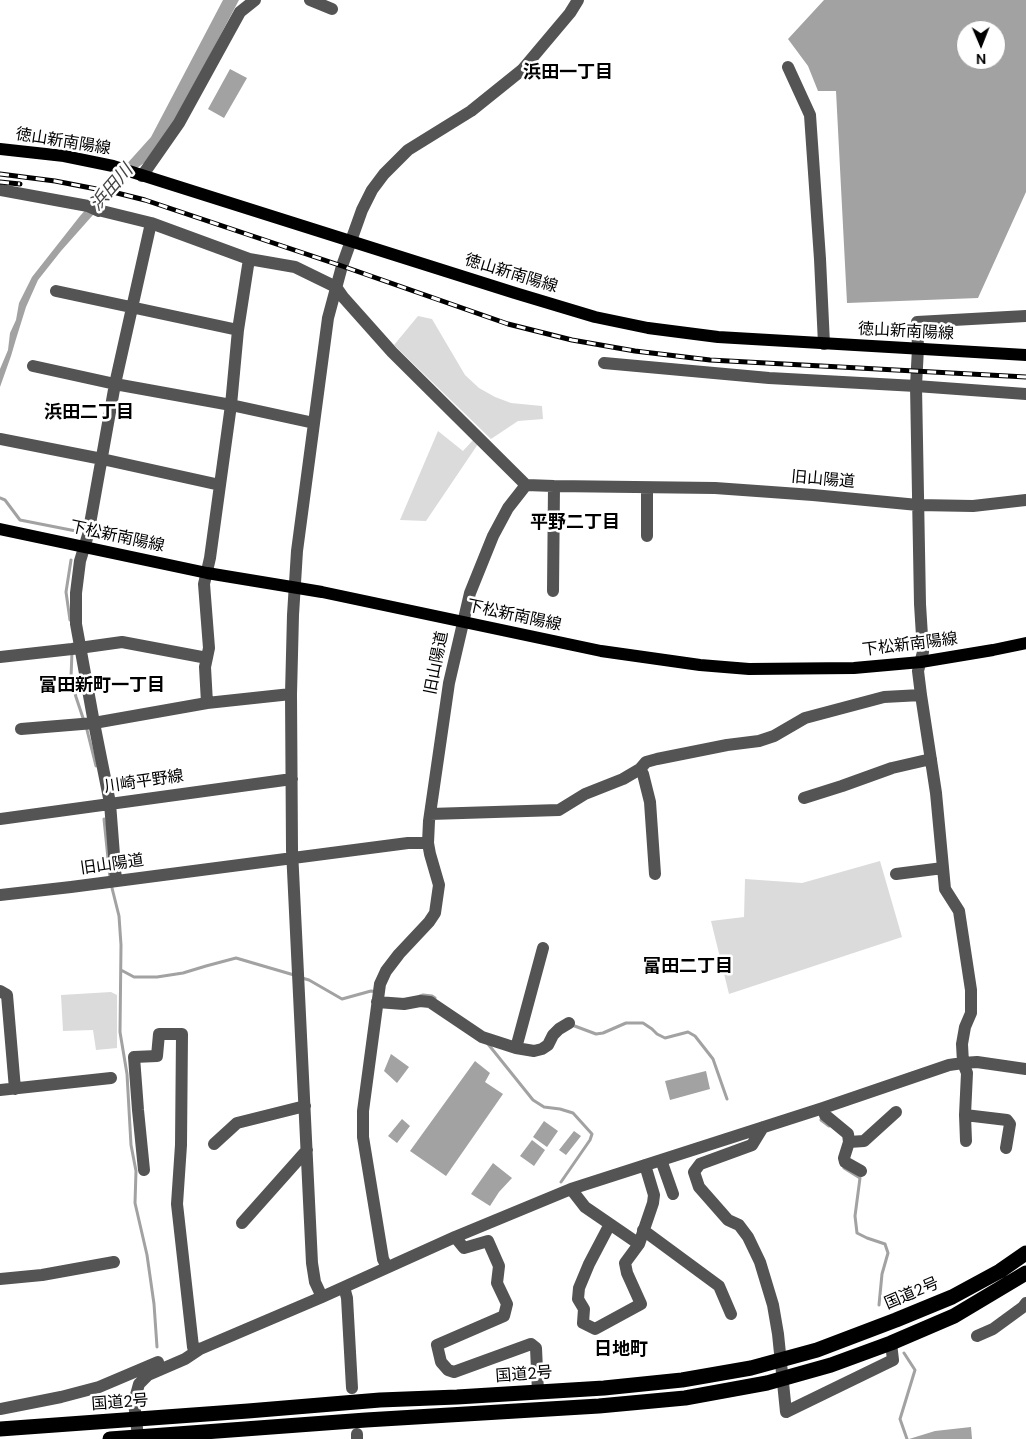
<!DOCTYPE html>
<html>
<head>
<meta charset="utf-8">
<style>
  body { margin:0 }
  #map { position:relative; width:1026px; height:1439px; overflow:hidden; background:#fff; font-family:"DM Sans",sans-serif }
  canvas { display:block }
  .north { position:absolute; left:956px; top:20px; width:50px; height:50px; box-sizing:border-box; background:#fff; border:1px solid #999; border-radius:50%; rotate:179deg; font-size:14px; font-weight:700; line-height:20px; text-align:center; color:#000 }
  .north::after { content:''; display:block; margin:auto; width:18px; height:22px; background:#000; clip-path:polygon(50% 0,100% 100%,50% 72%,0 100%) }
</style>
</head>
<body>
<div id="map">
<canvas width="1026" height="1439"></canvas>
<div class="north">N</div>
</div>
<script>
const context = document.querySelector('canvas').getContext('2d');
context.lineJoin = 'round';
function fill(path, color) { context.fillStyle = color; context.fill(path, 'evenodd'); }
const poly = rows => new Path2D(rows.map(r => 'M' + r).join(''));
function trace(path, color, width, dash) { context.strokeStyle = color; context.lineWidth = width; context.lineCap = dash ? 'butt' : 'round'; context.setLineDash(dash || []); context.stroke(path); }
function label(font, color, halo, rows, align = 'center') {
  context.font = font + ' "DM Sans","Noto Sans JP",sans-serif'; context.lineWidth = 5; context.setLineDash([]); context.textBaseline = 'middle'; context.strokeStyle = halo; context.fillStyle = color; for (const [text, x, y, turn = 0] of rows) {
    context.save(); context.translate(x, y); context.rotate((+turn || 0) * Math.PI / 180); context.textAlign = isNaN(turn) ? turn : align; if (halo) context.strokeText(text, 0, 0); context.fillText(text, 0, 0); context.restore();
  }
}
const green = poly([
  [418,316,432,319,465,375,479,388,495,397,511,403,542,406,543,419,518,421,491,439,394,345],
  [438,431,463,451,474,439,478,444,426,521,400,520],
  [880,861,902,937,729,994,711,921,744,917,745,879,802,883],
  [111,992,117,995,117,1048,96,1050,93,1030,63,1031,61,995]
]);
const water = poly([
  [223,0,239,0,175,121,144,163,123,178,100,207,61,251,38,280,26,307,16,339,11,356,0,387,0,369,8,350,10,333,16,320,19,303,32,277,80,216,151,137],
  [824,0,1026,0,1026,192,978,298,847,303,836,91,818,91,808,66,788,39],
  [966,30,996,30,996,60,966,60],
  [230,69,247,78,224,118,208,109],
  [391,1054,409,1067,397,1083,384,1071],
  [475,1061,490,1073,485,1082,503,1094,446,1176,410,1151],
  [706,1071,710,1089,670,1100,665,1081],
  [402,1119,410,1126,397,1143,388,1136],
  [544,1121,558,1131,547,1147,533,1137],
  [574,1131,581,1136,566,1155,559,1150],
  [532,1140,545,1150,534,1166,520,1156],
  [493,1163,512,1178,499,1192,490,1206,471,1194],
  [971,1427,972,1439,909,1439,935,1431]
]);
const stream = poly([
  [0,498,5,500,20,520,76,531],
  [70,620,66,592,71,560],
  [72,651,71,678,76,697,84,721],
  [86,726,96,766],
  [104,819,110,878],
  [111,884,119,916,121,945,120,1032,127,1074,131,1145,136,1171,135,1203,147,1255,154,1304,157,1347],
  [121,970,134,977,157,977,183,973,206,966,236,958,294,975],
  [302,978,309,980,342,999,371,991,377,992],
  [420,996,423,995,432,996,435,998],
  [572,1025,596,1034,603,1033,626,1023,643,1023,652,1029,657,1034,665,1038,688,1032,695,1036,713,1059,727,1099],
  [488,1044,533,1100,544,1107,560,1109,573,1113,592,1134,590,1140,561,1182],
  [821,1120,829,1126],
  [844,1168,860,1178,855,1216,857,1233,867,1238,885,1244,888,1253,882,1274,879,1305],
  [904,1353,915,1370,900,1419,907,1439]
]);
const minor = poly([
  [310,0,332,9],
  [788,67,810,115,820,259,824,344],
  [142,176,179,123,240,12,255,0],
  [0,190,88,206,99,211],
  [98,210,151,223,249,259,295,267,336,287,343,297,392,352,526,485],
  [56,291,238,330],
  [604,363,769,378,916,386,1026,394],
  [33,366,115,384,231,405,314,423],
  [0,439,102,459,220,485],
  [526,485,554,486,715,488,813,495,918,505,973,506,1026,500],
  [647,488,647,536],
  [553,591,554,486],
  [0,657,72,649,122,642,207,658],
  [207,703,205,667,209,648,204,584,210,558,220,485,231,405,238,330,249,259],
  [21,729,94,723,207,703,291,694],
  [640,769,643,774,650,802,655,874],
  [804,798,842,786,892,768,931,759],
  [430,814,559,810,585,794,623,779,640,769,646,762,657,759,727,745,759,741,774,736,805,718,884,697,921,695],
  [0,819,292,779],
  [896,874,943,868],
  [116,881,110,803,94,723,76,624,76,593,80,561,88,535,115,384,151,223],
  [0,895,71,887,408,843,428,843],
  [0,991,7,995,15,1089],
  [377,1002,404,1004,420,1001,430,1002,482,1037,516,1048,534,1051,542,1049,548,1045,553,1035,559,1029,569,1023],
  [516,1048,543,948],
  [0,1090,111,1078],
  [823,1108,825,1115,848,1134,849,1142,844,1158,845,1162,861,1171],
  [965,1115,967,1073,963,1063,962,1044,965,1027,971,1013,971,990,959,911,945,889,936,793,921,695,918,671,923,652,920,604,916,386,918,348,917,322,1026,316],
  [763,1127,752,1145,700,1164,694,1172,699,1187,728,1220,739,1225,748,1237,760,1262,773,1305,778,1334,786,1412,893,1360,891,1343],
  [966,1141,965,1115,1007,1120,1010,1124,1006,1148],
  [849,1142,864,1141,896,1112],
  [214,1144,237,1123,305,1106],
  [661,1160,673,1194],
  [144,1170,138,1110,134,1057,157,1056,159,1034,182,1034,181,1145,177,1204,193,1347,200,1349],
  [571,1189,585,1207,639,1244],
  [242,1223,307,1150],
  [610,1224,589,1264,579,1288,578,1299,584,1309,583,1323,595,1329,641,1304,627,1273,625,1263,639,1244,653,1203,654,1195,645,1165],
  [643,1230,719,1286,731,1314],
  [455,1237,464,1248,488,1241,499,1266,497,1283,507,1304,504,1316,437,1345,441,1362,448,1370,454,1372,531,1344,536,1348,538,1392],
  [387,1267,383,1259,363,1137,363,1111,380,984,386,971,399,954,429,922,435,913,439,885,430,854,428,843,429,821,449,683,470,593,493,536,508,508,526,485],
  [0,1279,42,1275,114,1262],
  [344,1287,347,1298,352,1388],
  [322,1297,315,1282,312,1263,292,850,291,694,293,615,297,551,328,318,342,266,362,210,372,190,384,174,408,150,471,111,522,70,570,13,578,0],
  [977,1336,993,1329,1023,1307,1026,1303],
  [0,1409,61,1397,99,1387,158,1362],
  [357,1434,357,1439],
  [138,1437,134,1402,139,1384,148,1375,185,1359,200,1349,322,1297,455,1237,571,1189,823,1108,949,1065,963,1063,977,1062,1026,1069]
]);
const major = poly([
  [0,149,64,156,113,166,515,293,595,317,648,328,718,337,1026,355],
  [0,529,207,573,322,592,601,651,700,665,749,669,854,668,921,662,993,650,1026,643]
]);
const highway = poly([
  [0,1429,248,1411,380,1400,457,1397,604,1388,682,1380,751,1368,817,1350,896,1320,952,1297,1000,1271,1026,1253],
  [110,1439,366,1420,599,1406,685,1398,767,1383,831,1365,891,1343,954,1316,1026,1273]
]);
const rail = poly([
  [0,174,55,181,117,193,145,200,342,266,508,324,572,340,635,351,710,360,1026,377],
  [0,182,20,184]
]);
const streetNames = [
  ["徳山新南陽線",63,142,9],
  ["徳山新南陽線",511,274,17],
  ["徳山新南陽線",906,332,3],
  ["旧山陽道",823,480,5],
  ["下松新南陽線",117,537,12],
  ["下松新南陽線",514,616,12],
  ["下松新南陽線",910,645,-7],
  ["旧山陽道",437,663,-79],
  ["川崎平野線",144,782,-8],
  ["旧山陽道",112,865,-8],
  ["国道2号",912,1294,-23],
  ["国道2号",524,1375,-4],
  ["国道2号",120,1403,-4]
];
const neighbourhoodNames = [
  ["浜田一丁目",568,73],
  ["浜田二丁目",89,413],
  ["平野二丁目",575,523],
  ["富田新町一丁目",102,686],
  ["富田二丁目",688,967],
  ["日地町",621,1350]
];
const waterNames = [
  ["浜田川",112,188,-49]
];
fill(green, '#dbdbdb');
fill(water, '#a2a2a2');
trace(stream, '#a2a2a2', 3);
trace(minor, '#545454', 12);
trace(major, '#000', 12);
trace(highway, '#000', 15);
trace(rail, '#000', 5);
trace(rail, '#fff', 3, [9]);
label('16px', '#000', '#fff', streetNames);
label('bold 18px', '#000', '#fff', neighbourhoodNames);
label('italic 18px', '#434343', '#fff', waterNames);
</script>
</body>
</html>
